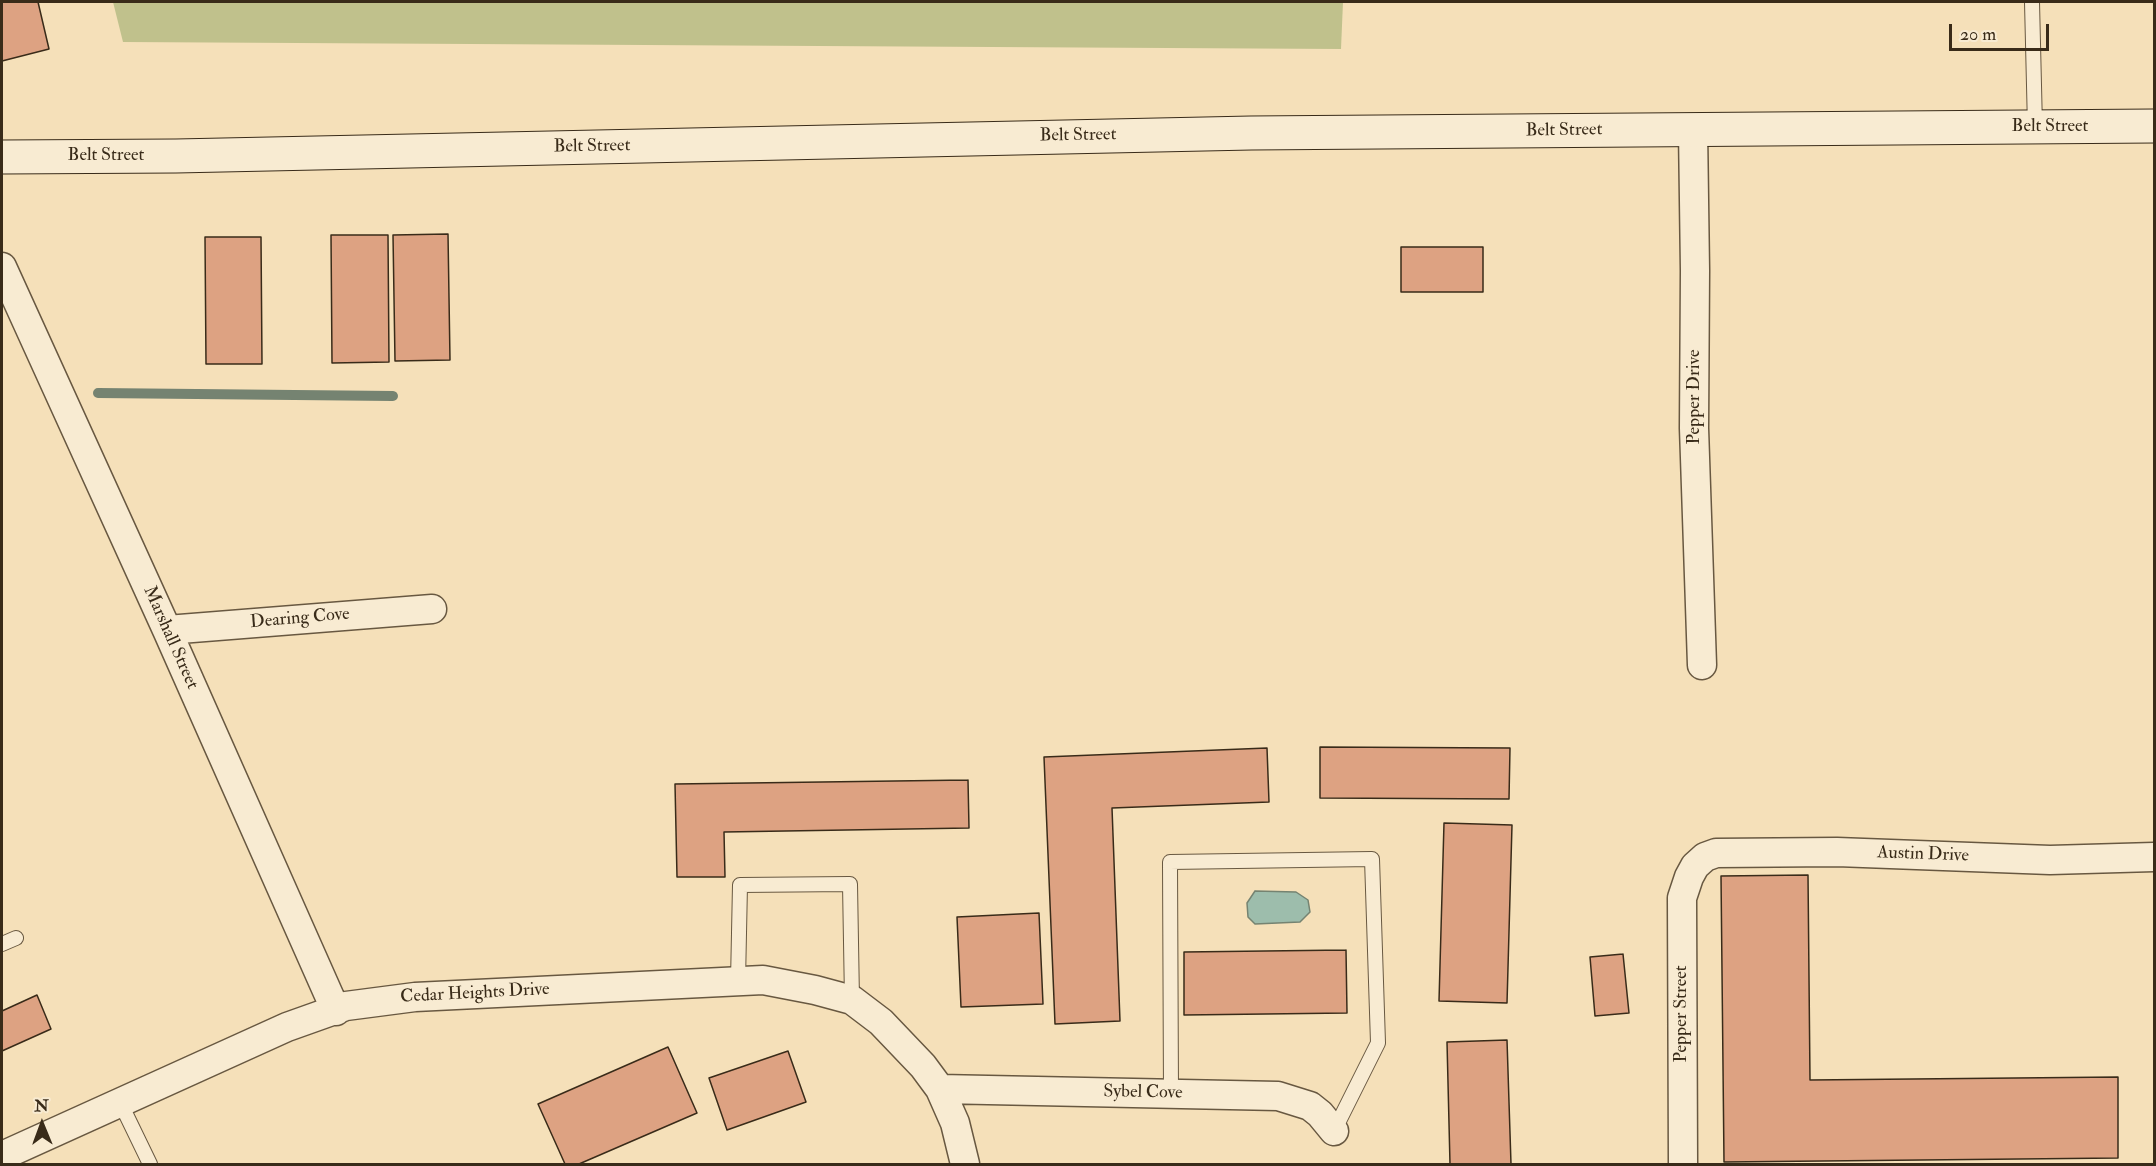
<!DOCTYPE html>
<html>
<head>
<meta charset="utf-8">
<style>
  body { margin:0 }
  #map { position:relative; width:2156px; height:1166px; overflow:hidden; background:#f5e0b9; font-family:"IM FELL Double Pica",serif }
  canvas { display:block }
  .frame { position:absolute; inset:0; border:3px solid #392b19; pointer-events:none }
  .north { position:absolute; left:12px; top:1094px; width:60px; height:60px; -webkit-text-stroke:4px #f8ebd2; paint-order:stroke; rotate:359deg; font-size:16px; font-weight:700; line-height:24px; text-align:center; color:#392b19 }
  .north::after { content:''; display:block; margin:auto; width:21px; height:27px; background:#392b19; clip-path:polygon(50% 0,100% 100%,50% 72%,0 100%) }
  .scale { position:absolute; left:1949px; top:24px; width:100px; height:27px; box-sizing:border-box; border:3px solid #392b19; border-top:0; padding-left:8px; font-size:18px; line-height:21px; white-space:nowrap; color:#392b19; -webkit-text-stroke:4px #f8ebd2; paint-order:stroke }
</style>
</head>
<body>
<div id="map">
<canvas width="2156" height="1166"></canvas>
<div class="frame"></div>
<div class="north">N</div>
<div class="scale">20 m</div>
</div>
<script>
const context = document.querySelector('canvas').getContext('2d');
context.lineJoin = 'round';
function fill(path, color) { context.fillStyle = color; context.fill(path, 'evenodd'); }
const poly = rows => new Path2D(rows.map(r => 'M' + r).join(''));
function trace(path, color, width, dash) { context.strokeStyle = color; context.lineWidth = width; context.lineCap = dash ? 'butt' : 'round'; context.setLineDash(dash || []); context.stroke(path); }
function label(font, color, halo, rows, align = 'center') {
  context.font = font + ' "IM FELL Double Pica",serif'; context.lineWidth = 5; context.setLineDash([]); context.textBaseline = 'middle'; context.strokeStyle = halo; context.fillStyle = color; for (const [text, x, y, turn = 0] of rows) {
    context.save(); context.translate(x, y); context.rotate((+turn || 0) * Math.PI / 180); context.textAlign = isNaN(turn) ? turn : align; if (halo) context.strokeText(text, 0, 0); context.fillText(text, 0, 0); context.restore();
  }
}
const green = poly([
  [113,2,1343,2,1341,49,123,42]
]);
const water = poly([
  [1255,891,1296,892,1308,900,1310,912,1300,922,1255,924,1248,917,1247,903,1255,891]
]);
const stream = poly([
  [98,393,393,396]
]);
const building = poly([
  [2,2,38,2,49,49,2,61,2,2],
  [448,234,450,360,395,361,393,235,448,234],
  [331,235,388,235,389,362,332,363,331,235],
  [205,237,261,237,262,364,206,364,205,237],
  [1401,247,1483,247,1483,292,1401,292,1401,247],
  [1320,747,1510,748,1509,799,1320,798,1320,747],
  [1267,748,1269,802,1112,808,1120,1021,1055,1024,1044,757,1267,748],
  [968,780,969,828,724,832,725,877,677,877,675,784,968,780],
  [1444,823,1512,825,1507,1003,1439,1001,1444,823],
  [1808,875,1810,1080,2118,1077,2118,1158,1724,1162,1721,876,1808,875],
  [1039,913,1043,1004,961,1007,957,917,1039,913],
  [1346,950,1347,1013,1184,1015,1184,952,1346,950],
  [1623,954,1629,1013,1595,1016,1590,957,1623,954],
  [37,995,51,1029,2,1051,2,1011,37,995],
  [1507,1040,1511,1164,1450,1164,1447,1042,1507,1040],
  [668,1047,697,1113,579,1164,565,1164,538,1104,668,1047],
  [788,1051,806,1102,727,1130,709,1078,788,1051]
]);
const lane = poly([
  [2032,2,2035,127],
  [2,944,16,938],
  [738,981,740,885,850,884,852,1000],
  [1171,1094,1170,862,1372,859,1378,1043,1334,1131],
  [120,1102,150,1164]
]);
const street = poly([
  [1693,129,1695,271,1694,428,1702,665],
  [2,267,167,630,336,1011],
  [167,630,432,609],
  [940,1089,1278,1096,1310,1106,1320,1114,1334,1131],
  [2,1156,287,1027,346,1006,415,997,763,980,815,990,852,1000,881,1022,923,1066,940,1089,955,1123,965,1164],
  [1683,1164,1682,898,1689,877,1695,866,1705,857,1716,853,1837,852,2050,860,2154,857]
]);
const secondary = poly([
  [2,157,176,156,1251,133,2154,126]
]);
const streetNames = [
  ["Belt Street",2050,127],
  ["Belt Street",1564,131,-1],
  ["Belt Street",1078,136,-1],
  ["Belt Street",592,147,-1],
  ["Belt Street",106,156],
  ["Pepper Drive",1695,397,-90],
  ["Dearing Cove",300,619,-5],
  ["Marshall Street",170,638,66],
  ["Austin Drive",1923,855,2],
  ["Cedar Heights Drive",475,994,-3],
  ["Pepper Street",1682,1014,-90],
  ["Sybel Cove",1143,1093,1]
];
fill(green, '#c0c18c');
fill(water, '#9dbdac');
trace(water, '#758371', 1.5);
trace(stream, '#758371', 10);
fill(building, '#dda282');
trace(building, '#392b19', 1.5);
trace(lane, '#685841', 16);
trace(street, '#685841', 31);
trace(secondary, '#392b19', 35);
trace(lane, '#f8ebd2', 14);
trace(street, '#f8ebd2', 28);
trace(secondary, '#f8ebd2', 33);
label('18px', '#392b19', '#f8ebd2', streetNames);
</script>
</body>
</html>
